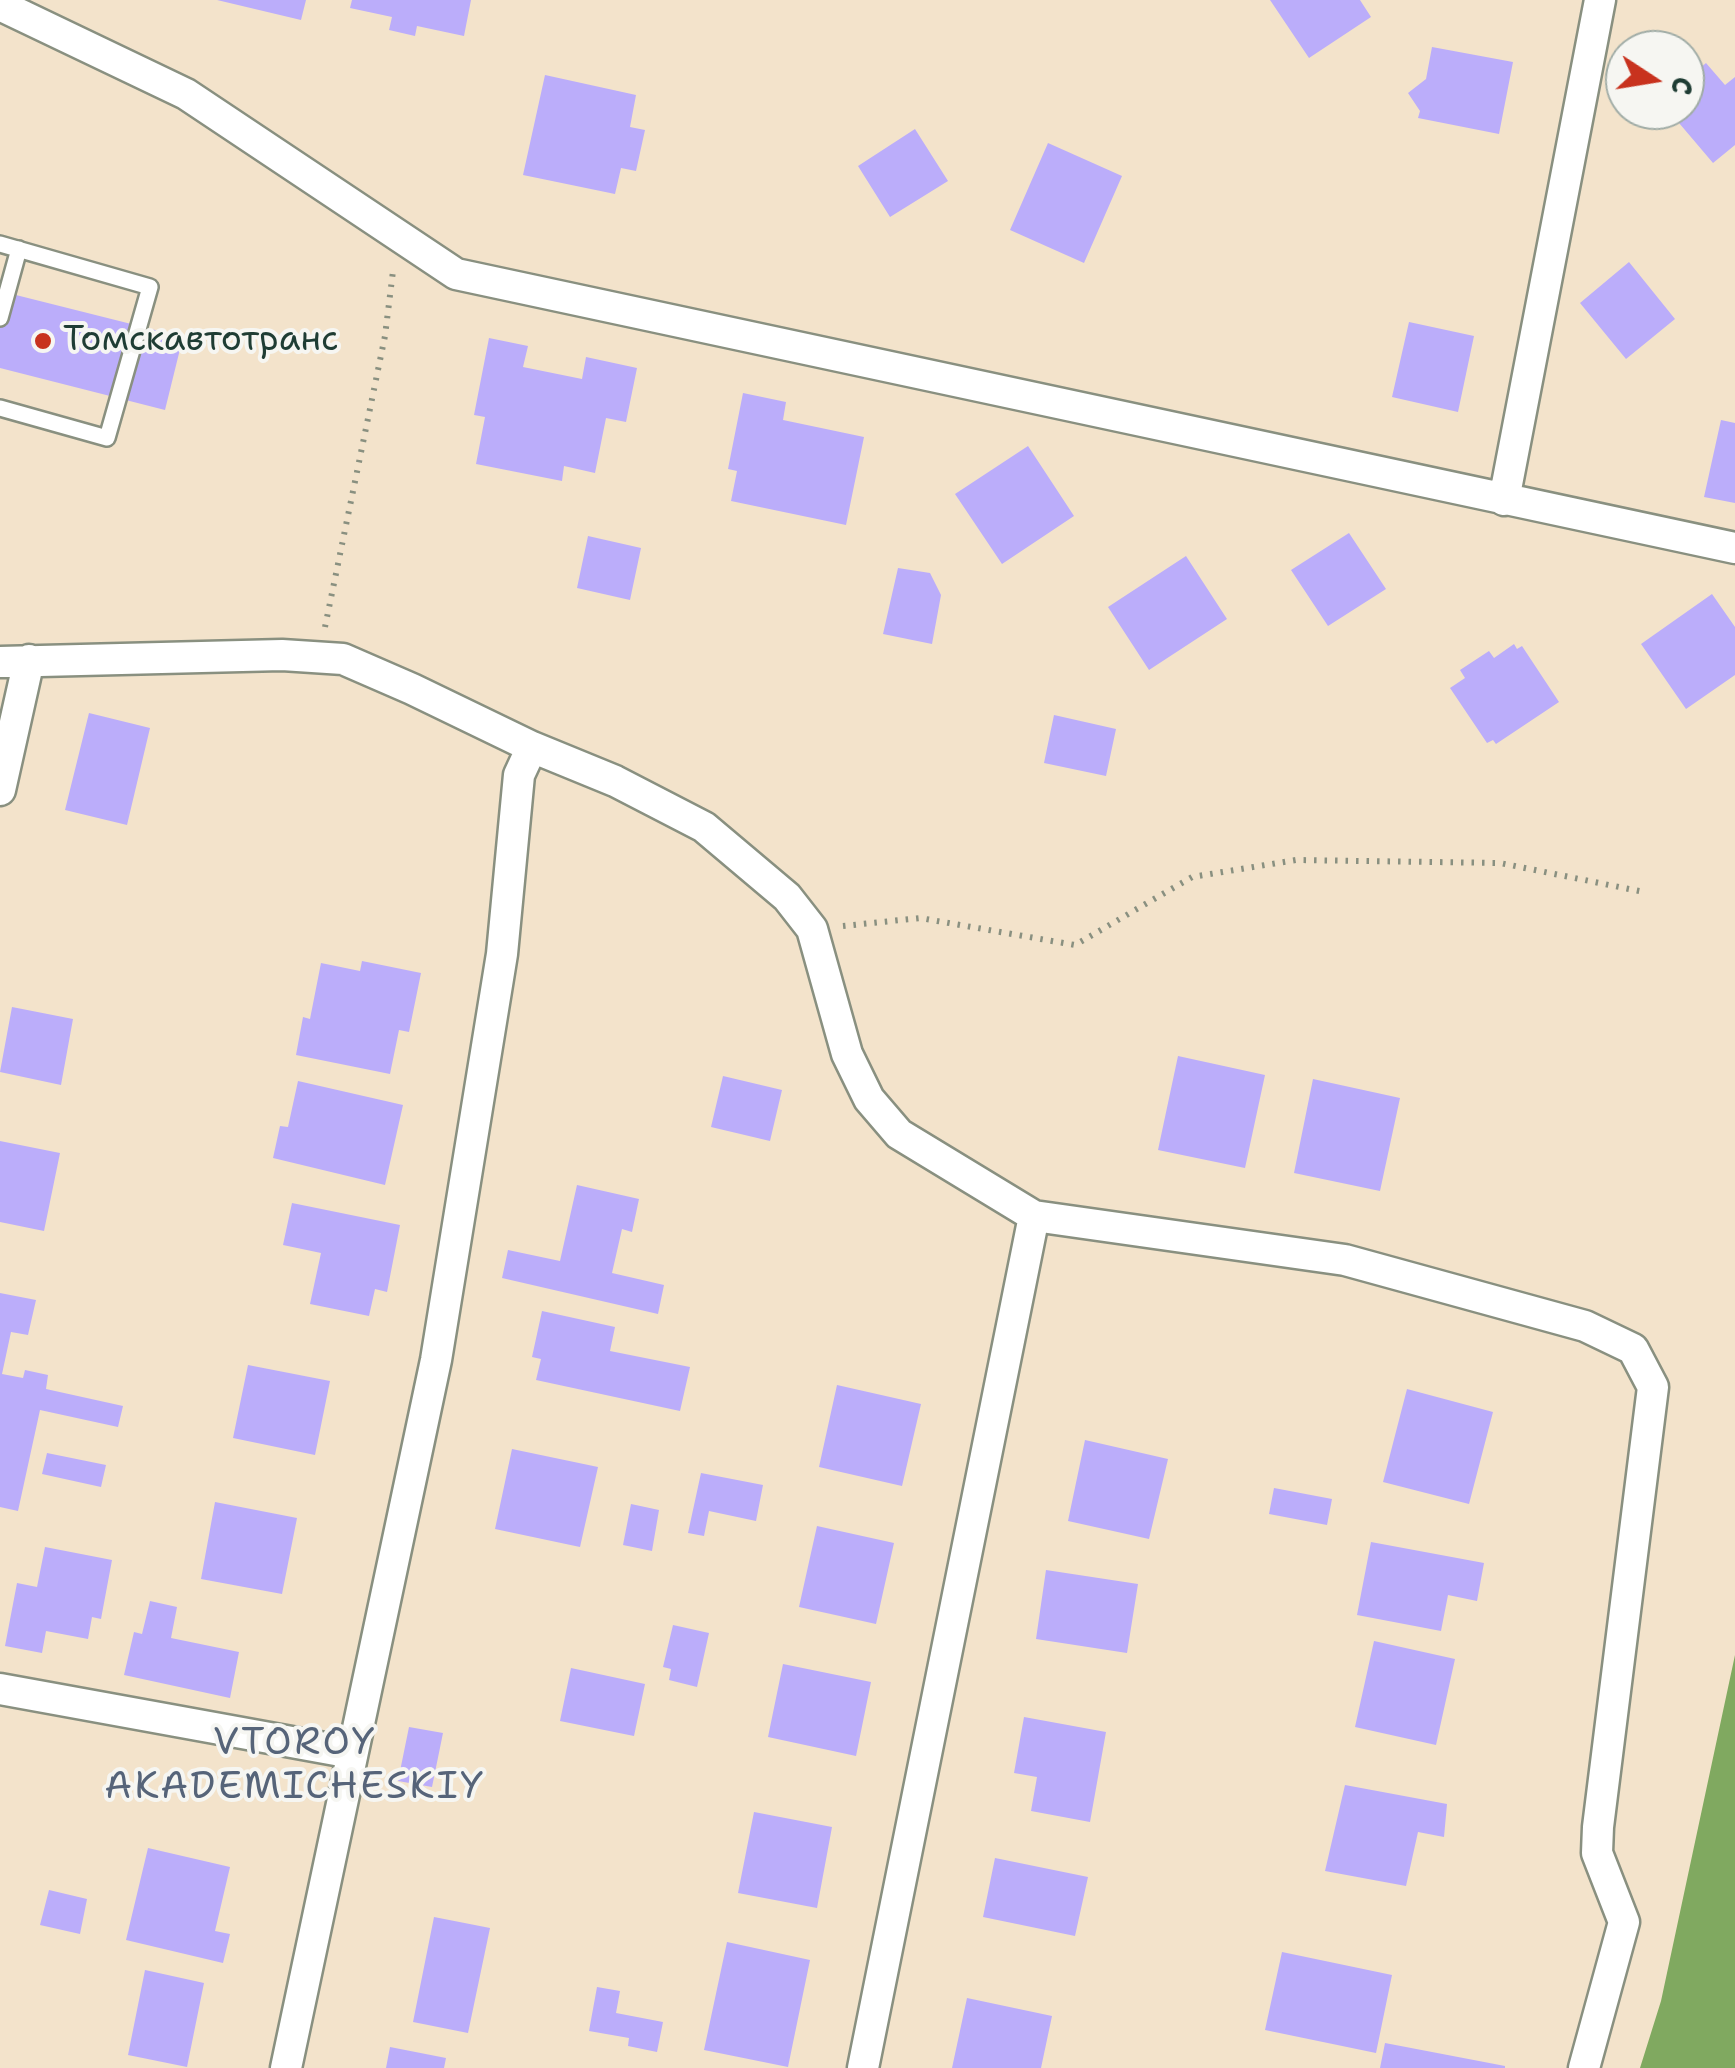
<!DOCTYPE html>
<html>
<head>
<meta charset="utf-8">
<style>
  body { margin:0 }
  #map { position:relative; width:1735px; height:2068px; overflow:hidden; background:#f3e3cb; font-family:"Shantell Sans",sans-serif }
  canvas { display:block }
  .north { position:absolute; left:1605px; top:30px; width:100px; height:100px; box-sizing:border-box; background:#f6f6f2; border:2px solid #a0aca6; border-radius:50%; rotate:102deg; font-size:28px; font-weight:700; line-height:40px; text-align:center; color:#1f3d34 }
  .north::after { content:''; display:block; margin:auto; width:35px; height:45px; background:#c8321e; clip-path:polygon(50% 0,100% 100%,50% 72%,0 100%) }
</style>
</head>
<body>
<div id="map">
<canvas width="1735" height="2068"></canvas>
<div class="north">С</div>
</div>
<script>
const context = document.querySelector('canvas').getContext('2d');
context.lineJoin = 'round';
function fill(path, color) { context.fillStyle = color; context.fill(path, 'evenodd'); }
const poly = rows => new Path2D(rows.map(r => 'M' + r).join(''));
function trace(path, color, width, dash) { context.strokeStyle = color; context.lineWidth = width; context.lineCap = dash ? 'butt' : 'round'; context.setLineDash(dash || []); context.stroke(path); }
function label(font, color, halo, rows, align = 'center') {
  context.font = font + ' "Shantell Sans",sans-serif'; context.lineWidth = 8; context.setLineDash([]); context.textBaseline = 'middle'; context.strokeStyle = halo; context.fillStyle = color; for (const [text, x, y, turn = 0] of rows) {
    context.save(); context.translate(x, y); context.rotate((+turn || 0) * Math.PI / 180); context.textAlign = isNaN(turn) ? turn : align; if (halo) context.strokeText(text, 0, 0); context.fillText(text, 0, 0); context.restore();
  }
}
const forest = poly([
  [1735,1655,1735,2068,1640,2068,1661,2001]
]);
const building = poly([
  [217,0,306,0,301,20],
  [352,0,471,0,464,36,417,26,415,36,389,30,392,17,350,8],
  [1270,0,1360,0,1371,17,1309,58],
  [1432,47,1513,62,1499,134,1418,118,1420,111,1408,93,1426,79],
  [1706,63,1725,85,1735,77,1735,145,1713,163,1668,110,1685,110,1685,81],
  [545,75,636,95,630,127,645,130,636,171,621,168,615,194,523,175],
  [915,129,948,181,890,217,858,166],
  [1048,143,1122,176,1084,263,1010,230],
  [1629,262,1675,319,1626,359,1580,303],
  [0,291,183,337,165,410,0,368],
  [1409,322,1474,336,1458,412,1392,397],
  [489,338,528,346,523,367,582,379,586,357,637,368,626,422,606,418,595,473,564,466,562,481,476,464,485,417,474,415],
  [743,393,786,402,783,420,864,437,846,525,731,501,737,471,728,469],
  [1721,420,1735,423,1735,503,1704,497],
  [1028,446,1074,516,1002,564,955,494],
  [1349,533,1386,589,1328,626,1291,570],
  [588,536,641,548,630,600,577,588],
  [1186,556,1227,619,1149,670,1108,607],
  [898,568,930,573,941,595,932,644,883,634],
  [1712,594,1735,627,1735,675,1686,709,1641,644],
  [1514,644,1517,649,1522,646,1559,702,1496,744,1493,740,1487,743,1450,688,1465,678,1460,670,1489,651,1494,658],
  [89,713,150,728,127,825,65,810],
  [1054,715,1116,729,1106,776,1044,763],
  [362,961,421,973,409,1032,399,1030,390,1074,296,1055,303,1017,310,1019,321,963,360,971],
  [12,1007,73,1019,61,1085,0,1072],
  [1178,1056,1265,1075,1245,1168,1158,1150],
  [723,1076,782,1090,770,1141,711,1127],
  [1313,1079,1400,1098,1380,1191,1294,1173],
  [298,1081,403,1105,385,1185,273,1158,280,1126,288,1127],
  [0,1141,60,1153,44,1231,0,1222],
  [577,1185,639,1199,632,1232,622,1229,612,1273,664,1285,658,1314,502,1278,508,1250,560,1261],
  [292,1203,400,1225,387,1292,375,1289,369,1316,310,1304,321,1253,283,1245],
  [0,1293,36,1300,28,1335,11,1332,2,1374,23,1378,25,1370,48,1375,46,1389,123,1406,118,1427,40,1410,18,1511,0,1507],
  [542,1311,615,1327,610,1351,690,1367,680,1411,536,1380,541,1359,532,1357],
  [248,1365,330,1381,315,1455,233,1438],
  [837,1385,921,1404,902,1486,819,1467],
  [1407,1389,1493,1412,1469,1504,1383,1482],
  [1085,1440,1168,1459,1149,1539,1068,1521],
  [512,1449,598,1467,580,1547,495,1529],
  [47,1453,106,1465,101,1487,42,1474],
  [701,1473,763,1485,756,1521,709,1511,704,1536,688,1533],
  [1274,1488,1332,1499,1327,1525,1269,1514],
  [215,1502,297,1518,282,1594,201,1579],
  [631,1504,659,1510,652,1551,623,1545],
  [817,1526,894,1543,876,1624,799,1607],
  [1371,1542,1484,1563,1477,1601,1448,1595,1441,1631,1357,1615],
  [45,1547,112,1560,101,1619,92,1617,88,1639,46,1631,42,1653,5,1646,17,1583,37,1587],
  [1046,1570,1138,1584,1127,1653,1036,1639],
  [150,1601,177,1607,171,1638,239,1652,230,1698,124,1675,134,1632,142,1634],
  [673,1625,709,1633,697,1687,669,1680,671,1669,663,1667],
  [1374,1641,1455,1659,1436,1745,1355,1727],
  [783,1664,871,1682,856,1756,768,1737],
  [571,1668,645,1684,634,1736,560,1721],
  [1024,1717,1106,1732,1090,1822,1031,1811,1037,1777,1014,1773],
  [409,1727,443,1733,432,1787,398,1781],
  [1345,1785,1447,1804,1444,1837,1418,1832,1406,1886,1325,1871],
  [754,1812,832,1827,817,1908,738,1893],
  [148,1848,230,1867,215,1931,230,1934,223,1963,126,1940],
  [995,1858,1088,1877,1075,1936,983,1917],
  [49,1890,87,1899,80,1934,40,1925],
  [434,1917,490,1928,468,2033,413,2022],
  [727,1942,810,1960,788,2067,704,2050],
  [1282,1952,1392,1975,1376,2053,1265,2030],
  [145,1970,204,1983,187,2067,128,2055],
  [597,1987,620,1991,616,2013,663,2022,657,2052,628,2046,629,2038,589,2031],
  [967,1998,1052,2016,1041,2068,952,2068],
  [1385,2043,1505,2066,1505,2068,1380,2068],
  [390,2047,446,2058,444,2068,386,2068]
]);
const path = poly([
  [325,627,385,336,393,271],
  [843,926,920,918,1075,945,1192,877,1296,860,1500,863,1644,892]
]);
const lane = poly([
  [0,244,150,287,107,438,0,408],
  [0,318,19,249]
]);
const street = poly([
  [0,5,186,94,456,274,1735,548],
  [1504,500,1600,0],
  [0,662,282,655,343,659,412,689,532,747,615,781,704,827,787,897,812,929,847,1054,869,1099,899,1134,1034,1216,1345,1260,1585,1326,1633,1349,1653,1387,1598,1827,1597,1853,1624,1922,1584,2068],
  [0,790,29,660],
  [0,1689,352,1753],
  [286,2068,436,1360,502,954,519,775,532,747],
  [863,2068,1034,1216]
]);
const markers = [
  [43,341,10,"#c8321e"]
];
const poiNames = [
  ["Томскавтотранс",63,341]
];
const neighbourhoodNames = [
  ["VTOROY",295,1744],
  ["AKADEMICHESKIY",295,1788]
];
fill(forest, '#80a960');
fill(building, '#bbadfa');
trace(lane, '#899080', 20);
trace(street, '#899080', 35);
trace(path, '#899080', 6, [2.5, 8]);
trace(lane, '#fff', 15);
trace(street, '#fff', 30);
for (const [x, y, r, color] of markers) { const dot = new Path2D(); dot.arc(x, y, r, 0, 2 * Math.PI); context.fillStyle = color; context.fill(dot); trace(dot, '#f6f6f2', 4); }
label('35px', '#1f3d34', '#f6f6f2', poiNames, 'left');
context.letterSpacing = '2.5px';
label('38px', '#566479', '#f6f6f2', neighbourhoodNames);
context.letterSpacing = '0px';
</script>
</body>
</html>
